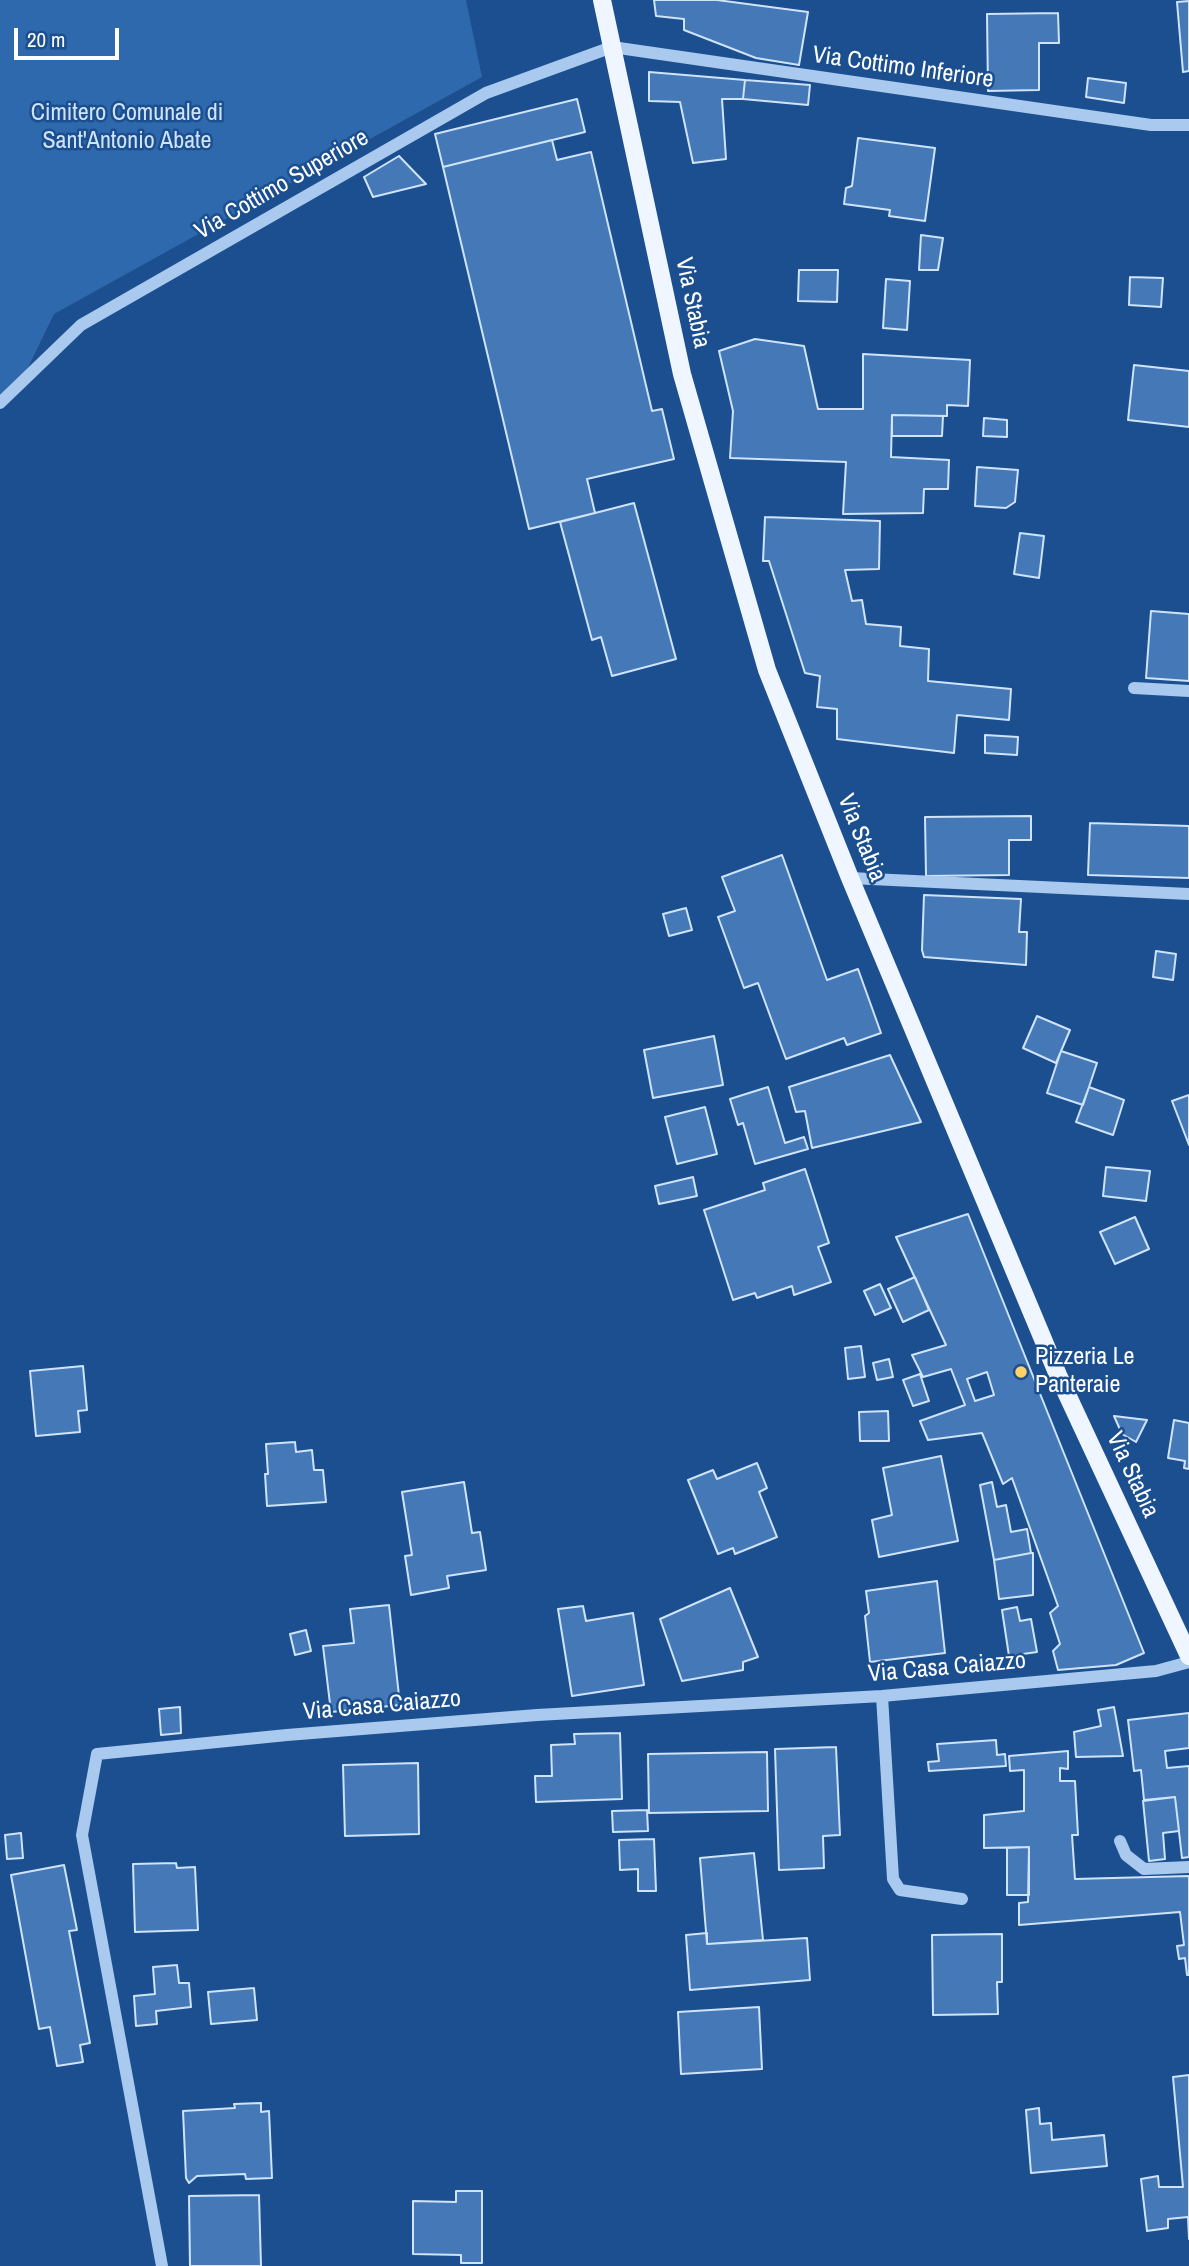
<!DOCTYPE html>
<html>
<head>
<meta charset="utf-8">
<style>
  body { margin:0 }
  #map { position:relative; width:1189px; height:2266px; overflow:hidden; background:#1b4f8f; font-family:"Archivo Narrow",sans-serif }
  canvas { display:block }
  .scale { position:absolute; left:14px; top:28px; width:105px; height:32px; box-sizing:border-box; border:4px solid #fff; border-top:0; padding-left:9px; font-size:21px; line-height:24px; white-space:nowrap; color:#fff; -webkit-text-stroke:5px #1b4f8f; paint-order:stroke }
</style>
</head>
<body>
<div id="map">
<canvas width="1189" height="2266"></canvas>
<div class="scale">20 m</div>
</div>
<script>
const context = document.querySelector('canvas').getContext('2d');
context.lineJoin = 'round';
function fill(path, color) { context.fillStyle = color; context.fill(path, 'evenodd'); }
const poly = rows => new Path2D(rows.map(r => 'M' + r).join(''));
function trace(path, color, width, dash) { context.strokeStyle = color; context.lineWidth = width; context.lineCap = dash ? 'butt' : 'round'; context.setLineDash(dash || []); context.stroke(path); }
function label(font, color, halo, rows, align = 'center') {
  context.font = font + ' "Archivo Narrow",sans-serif'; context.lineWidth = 5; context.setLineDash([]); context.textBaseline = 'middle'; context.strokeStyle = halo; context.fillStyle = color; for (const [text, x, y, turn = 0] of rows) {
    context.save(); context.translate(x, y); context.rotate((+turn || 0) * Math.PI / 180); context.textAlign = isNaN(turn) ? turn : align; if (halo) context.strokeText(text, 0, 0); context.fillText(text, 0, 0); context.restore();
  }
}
const green = poly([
  [0,0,466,0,482,77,54,314,23,378,0,398]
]);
const building = poly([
  [654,0,717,0,808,12,799,65,756,58,684,30,684,19,656,16,654,0],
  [1189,1,1189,71,1183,72,1177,2,1189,1],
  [1058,13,1059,43,1039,43,1039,90,988,91,987,14,1058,13],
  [649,72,745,80,743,99,722,99,726,159,693,163,680,102,649,101,649,72],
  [1088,78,1126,83,1124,103,1086,97,1088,78],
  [745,80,810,85,808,105,743,99,745,80],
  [577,99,585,132,443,167,435,134,577,99],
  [858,138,935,148,925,221,889,216,890,210,844,204,846,188,852,186,858,138],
  [552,140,557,160,591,152,652,411,662,409,674,459,587,479,595,513,529,529,443,167,552,140],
  [399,156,426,184,373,197,364,177,399,156],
  [921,235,943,238,938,270,919,270,921,235],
  [799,270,838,270,837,302,798,301,799,270],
  [1130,277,1163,278,1161,307,1129,305,1130,277],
  [886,279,910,281,907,330,883,328,886,279],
  [755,339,804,346,818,409,863,409,863,354,970,360,968,406,947,405,947,416,892,415,891,457,949,460,948,489,924,489,923,513,843,514,846,462,730,458,733,411,719,351,755,339],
  [1134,365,1189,371,1189,427,1128,420,1134,365],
  [892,415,943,416,942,436,892,436,892,415],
  [984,418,1007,420,1007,437,983,436,984,418],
  [977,467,1018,470,1015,502,1006,508,975,506,977,467],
  [634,503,676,659,612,676,601,637,592,640,560,522,634,503],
  [765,517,880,521,879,569,845,570,852,601,862,600,866,624,901,627,900,646,929,649,928,681,1011,689,1009,720,957,715,954,753,837,739,837,709,817,707,820,676,805,673,769,561,763,561,765,517],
  [1020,533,1044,536,1039,578,1014,574,1020,533],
  [1151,611,1189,614,1189,681,1146,678,1151,611],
  [985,735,1018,737,1017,755,985,753,985,735],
  [1031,816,1031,840,1009,840,1009,875,926,876,925,817,1031,816],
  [1090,823,1189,826,1189,878,1088,875,1090,823],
  [782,855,827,980,858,969,881,1033,847,1045,844,1038,786,1059,758,983,744,988,718,917,735,911,722,877,782,855],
  [924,895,1021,899,1019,932,1027,932,1026,965,924,957,922,950,924,895],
  [686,908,692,930,669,936,663,914,686,908],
  [1156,951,1176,954,1173,980,1153,977,1156,951],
  [1037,1016,1070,1030,1056,1063,1023,1048,1037,1016],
  [714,1036,723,1085,653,1098,644,1050,714,1036],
  [1061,1051,1097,1063,1083,1105,1047,1093,1061,1051],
  [890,1055,921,1122,812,1148,805,1111,796,1112,789,1087,890,1055],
  [768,1087,785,1143,804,1137,808,1149,755,1164,743,1123,738,1125,730,1099,768,1087],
  [1089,1087,1124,1100,1113,1135,1076,1122,1089,1087],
  [1189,1095,1189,1145,1172,1101,1189,1095],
  [705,1107,717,1154,677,1164,665,1117,705,1107],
  [1106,1167,1150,1171,1146,1201,1103,1196,1106,1167],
  [805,1169,829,1243,818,1247,831,1282,794,1295,792,1286,757,1298,755,1293,733,1300,704,1210,765,1190,763,1183,805,1169],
  [693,1177,697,1196,659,1204,655,1186,693,1177],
  [968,1214,1144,1653,1116,1665,1058,1670,1053,1651,1060,1644,1050,1613,1058,1606,1012,1478,1003,1484,982,1433,928,1440,920,1421,965,1405,951,1369,923,1377,912,1355,946,1345,896,1237,968,1214],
  [987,1372,994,1395,975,1401,967,1379,987,1372],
  [1135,1217,1149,1249,1115,1264,1100,1232,1135,1217],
  [915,1277,929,1310,903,1322,888,1289,915,1277],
  [880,1284,891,1308,875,1315,864,1291,880,1284],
  [861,1346,865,1377,848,1379,845,1348,861,1346],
  [889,1359,893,1377,877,1380,873,1363,889,1359],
  [83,1366,87,1410,78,1411,80,1432,36,1436,30,1371,83,1366],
  [920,1374,929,1401,913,1406,903,1380,920,1374],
  [888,1411,889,1441,860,1441,859,1412,888,1411],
  [1114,1416,1147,1420,1136,1442,1122,1434,1114,1416],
  [1174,1420,1189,1423,1189,1469,1184,1468,1185,1461,1168,1458,1174,1420],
  [295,1442,296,1452,312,1450,314,1470,323,1470,326,1502,267,1506,265,1474,268,1474,266,1444,295,1442],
  [941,1456,958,1541,879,1557,872,1520,892,1515,883,1468,941,1456],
  [757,1463,767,1488,759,1492,777,1537,735,1554,733,1548,718,1554,688,1480,713,1470,717,1479,757,1463],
  [464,1482,472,1533,480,1532,486,1570,447,1576,449,1588,411,1595,405,1556,412,1555,402,1492,464,1482],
  [992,1482,997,1507,1006,1505,1011,1532,1027,1529,1031,1553,994,1560,980,1485,992,1482],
  [1031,1553,1033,1553,1033,1595,999,1599,994,1560,1031,1553],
  [937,1581,945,1653,870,1662,865,1616,869,1613,866,1591,937,1581],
  [730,1588,758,1657,743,1662,743,1670,682,1681,660,1619,730,1588],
  [389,1605,400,1705,331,1712,323,1646,354,1643,350,1609,389,1605],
  [583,1606,586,1621,633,1613,644,1685,572,1696,558,1609,583,1606],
  [1017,1607,1020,1621,1031,1619,1037,1652,1009,1656,1002,1610,1017,1607],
  [306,1630,311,1651,295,1655,290,1634,306,1630],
  [180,1707,181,1733,161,1735,159,1709,180,1707],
  [1114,1707,1123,1756,1076,1757,1074,1732,1101,1726,1098,1710,1114,1707],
  [1189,1713,1189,1748,1165,1751,1167,1768,1189,1766,1189,1857,1182,1858,1175,1797,1144,1800,1141,1770,1134,1771,1128,1720,1189,1713],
  [620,1733,622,1799,536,1802,535,1776,552,1776,551,1745,575,1744,574,1734,620,1733],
  [996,1740,997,1755,1005,1754,1006,1766,929,1771,928,1762,939,1761,937,1744,996,1740],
  [836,1747,840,1835,823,1836,824,1868,779,1870,775,1749,836,1747],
  [1068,1751,1068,1769,1060,1768,1060,1781,1075,1781,1078,1835,1072,1835,1075,1879,1189,1876,1189,1975,1187,1975,1185,1958,1179,1959,1177,1946,1184,1945,1180,1912,1019,1925,1019,1903,1028,1902,1029,1847,984,1848,984,1815,1024,1811,1024,1770,1010,1771,1009,1756,1068,1751],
  [767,1752,768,1811,649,1813,648,1754,767,1752],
  [418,1763,419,1834,345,1836,343,1765,418,1763],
  [1175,1797,1179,1831,1163,1833,1165,1859,1149,1861,1143,1801,1175,1797],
  [647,1810,648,1831,613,1832,612,1811,647,1810],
  [21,1833,23,1858,7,1859,5,1835,21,1833],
  [654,1839,656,1891,638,1891,638,1869,620,1870,619,1840,654,1839],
  [1029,1847,1029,1895,1007,1895,1007,1848,1029,1847],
  [754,1853,763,1940,707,1944,700,1858,754,1853],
  [176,1863,177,1868,195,1867,198,1930,135,1932,133,1864,176,1863],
  [64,1865,77,1930,69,1931,90,2043,80,2045,83,2062,57,2066,50,2027,39,2029,11,1875,64,1865],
  [707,1933,707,1944,807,1938,810,1980,690,1990,686,1935,707,1933],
  [1002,1934,1002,1982,997,1982,998,2014,933,2015,932,1935,1002,1934],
  [177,1965,179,1983,189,1983,191,2007,156,2011,157,2024,136,2026,134,1996,155,1994,153,1967,177,1965],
  [254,1988,257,2020,211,2024,208,1992,254,1988],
  [759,2007,762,2069,681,2074,678,2012,759,2007],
  [1189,2075,1189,2239,1188,2217,1168,2219,1168,2228,1147,2231,1141,2179,1158,2176,1159,2187,1183,2187,1173,2077,1189,2075],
  [261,2103,261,2112,269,2111,272,2178,246,2179,245,2174,197,2176,189,2183,186,2178,183,2111,235,2108,234,2104,261,2103],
  [1039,2108,1040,2124,1051,2123,1052,2140,1104,2135,1107,2166,1031,2173,1026,2110,1039,2108],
  [456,2191,482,2191,482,2263,461,2263,461,2255,413,2254,413,2201,456,2202,456,2191],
  [259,2195,261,2266,190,2266,189,2196,259,2195]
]);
const minor = poly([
  [0,403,81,325,486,93,612,47,1151,125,1189,125],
  [1134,688,1189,691],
  [850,878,1189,894],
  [882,1696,893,1879,900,1890,962,1899],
  [1120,1841,1126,1855,1144,1869,1189,1867],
  [162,2266,82,1835,97,1754,287,1735,537,1715,882,1696,1156,1671,1189,1662]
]);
const major = poly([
  [602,0,682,374,767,670,850,878,1058,1375,1189,1656]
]);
const markers = [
  [1021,1372,7,"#ffd166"]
];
const streetNames = [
  ["Via Cottimo Inferiore",903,68,8],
  ["Via Cottimo Superiore",282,185,-30],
  ["Via Stabia",692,303,78],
  ["Via Stabia",861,838,68],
  ["Via Stabia",1132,1475,65],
  ["Via Casa Caiazzo",947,1668,-5],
  ["Via Casa Caiazzo",382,1706,-5]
];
const parkNames = [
  ["Cimitero Comunale di",127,114],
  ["Sant'Antonio Abate",127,142]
];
const poiNames = [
  ["Pizzeria Le",1035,1358],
  ["Panteraie",1035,1386]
];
fill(green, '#2e69ad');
fill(building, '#4478b7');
trace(building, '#cfe3fa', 2);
trace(minor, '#a9c9ee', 12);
trace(major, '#f0f6ff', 18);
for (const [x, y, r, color] of markers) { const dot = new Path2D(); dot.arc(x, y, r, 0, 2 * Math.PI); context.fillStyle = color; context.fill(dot); trace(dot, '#1b4f8f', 2.5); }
label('24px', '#fff', '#1b4f8f', streetNames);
label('24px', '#cfe3fa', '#1b4f8f', parkNames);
label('24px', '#fff', '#1b4f8f', poiNames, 'left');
</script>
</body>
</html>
